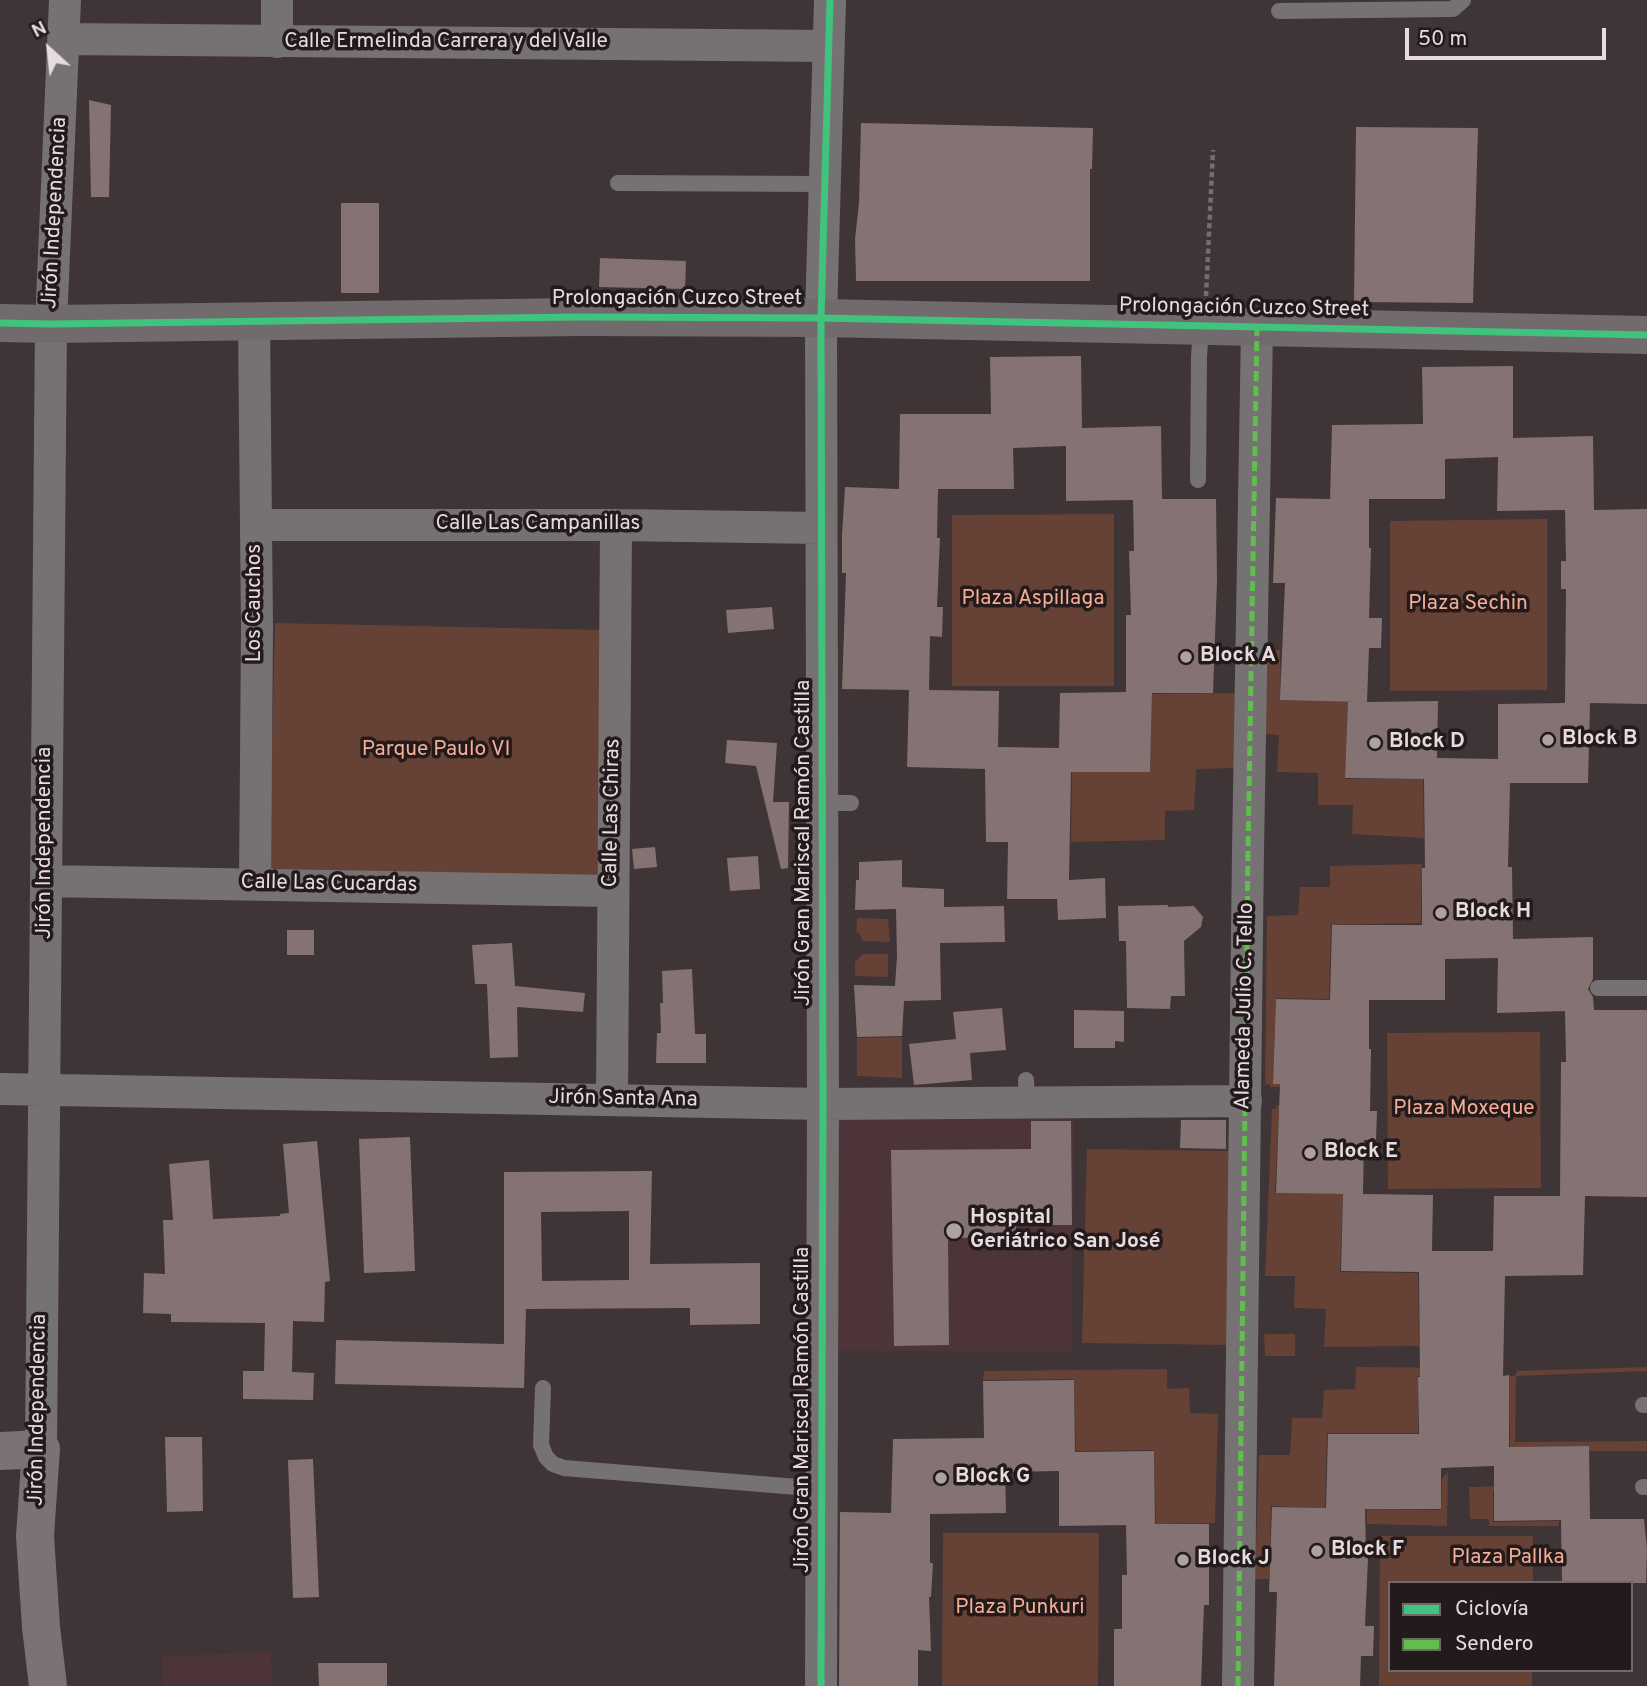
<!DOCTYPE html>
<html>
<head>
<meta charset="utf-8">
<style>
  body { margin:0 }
  #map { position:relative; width:1647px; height:1686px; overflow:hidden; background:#3f3436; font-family:Overpass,sans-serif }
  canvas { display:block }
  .legend { position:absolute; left:1388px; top:1581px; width:245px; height:91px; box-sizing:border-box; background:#231a1c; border:2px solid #72676a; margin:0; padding:9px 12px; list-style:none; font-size:21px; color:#e8dbde }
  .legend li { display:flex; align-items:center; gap:14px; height:35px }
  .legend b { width:35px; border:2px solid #72676a }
  .north { position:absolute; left:14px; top:14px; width:70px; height:70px; -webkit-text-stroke:5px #231a1c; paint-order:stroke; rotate:333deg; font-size:19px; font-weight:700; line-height:28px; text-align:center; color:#e8dbde }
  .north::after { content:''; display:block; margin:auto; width:24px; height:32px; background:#e8dbde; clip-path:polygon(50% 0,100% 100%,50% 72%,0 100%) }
  .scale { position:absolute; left:1405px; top:28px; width:201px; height:32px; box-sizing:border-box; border:4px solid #e8dbde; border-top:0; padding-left:9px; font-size:21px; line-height:24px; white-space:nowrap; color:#e8dbde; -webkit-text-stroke:5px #231a1c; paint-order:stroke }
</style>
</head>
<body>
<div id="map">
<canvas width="1647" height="1686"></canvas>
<ul class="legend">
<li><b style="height:9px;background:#40c37c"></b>Ciclovía</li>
<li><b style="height:9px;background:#5fbe4e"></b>Sendero</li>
</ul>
<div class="north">N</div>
<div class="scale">50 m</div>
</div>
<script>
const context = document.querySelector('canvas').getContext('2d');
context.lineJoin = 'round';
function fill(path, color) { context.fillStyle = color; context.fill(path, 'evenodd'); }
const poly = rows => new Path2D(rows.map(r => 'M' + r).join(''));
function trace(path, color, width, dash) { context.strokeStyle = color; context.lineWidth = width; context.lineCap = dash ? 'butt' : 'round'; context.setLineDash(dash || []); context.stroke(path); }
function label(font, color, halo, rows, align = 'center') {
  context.font = font + ' Overpass,sans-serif'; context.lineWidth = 7; context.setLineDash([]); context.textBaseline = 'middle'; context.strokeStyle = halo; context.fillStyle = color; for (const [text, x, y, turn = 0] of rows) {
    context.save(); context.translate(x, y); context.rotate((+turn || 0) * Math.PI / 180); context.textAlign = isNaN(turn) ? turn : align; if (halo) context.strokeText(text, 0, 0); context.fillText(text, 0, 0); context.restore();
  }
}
const built = poly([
  [836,1109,1074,1110,1072,1352,834,1351],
  [271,1652,272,1686,163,1686,162,1656]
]);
const green = poly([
  [1114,514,1114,686,952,686,952,515],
  [1547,519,1547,690,1390,691,1390,521],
  [275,623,603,630,597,879,269,872],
  [1260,649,1280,650,1281,700,1348,702,1345,779,1423,779,1424,838,1352,834,1353,805,1318,805,1318,773,1277,772,1279,735,1262,734],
  [1239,693,1240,768,1196,769,1194,810,1165,811,1165,840,1071,842,1072,772,1150,772,1152,694],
  [1422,864,1421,923,1331,925,1329,999,1276,998,1273,1083,1298,1084,1299,1087,1270,1087,1270,1084,1265,1085,1267,916,1298,915,1300,887,1330,887,1330,866],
  [857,918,888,919,890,942,863,941,859,933,856,932],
  [863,954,888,954,888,977,855,976,855,962],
  [1540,1032,1541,1188,1388,1189,1387,1033],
  [902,1037,902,1078,857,1076,857,1038],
  [1277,1105,1288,1105,1279,1110,1275,1193,1343,1194,1340,1272,1418,1273,1419,1346,1324,1347,1326,1309,1294,1308,1295,1276,1265,1276,1272,1109,1276,1109],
  [1087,1149,1233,1151,1228,1345,1082,1343],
  [1264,1334,1295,1334,1295,1356,1265,1356],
  [1356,1367,1492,1368,1492,1375,1418,1376,1418,1433,1327,1433,1325,1508,1271,1506,1269,1579,1255,1579,1259,1455,1290,1455,1292,1418,1322,1418,1324,1390,1355,1389],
  [1647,1367,1647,1371,1516,1376,1515,1442,1647,1441,1647,1451,1589,1451,1589,1446,1510,1447,1509,1376,1515,1376,1517,1371],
  [1167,1369,1167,1389,1189,1388,1190,1413,1218,1414,1215,1523,1156,1524,1154,1450,1076,1451,1074,1379,983,1380,984,1371],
  [1448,1472,1447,1526,1367,1524,1367,1509,1441,1510,1442,1478],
  [1511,1486,1511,1490,1493,1491,1493,1522,1559,1521,1559,1526,1489,1526,1489,1519,1470,1519,1469,1487],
  [943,1533,1099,1533,1098,1686,942,1686],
  [1380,1536,1533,1536,1533,1583,1390,1583,1390,1670,1532,1670,1532,1686,1379,1686]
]);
const building = poly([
  [89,100,111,105,109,197,91,197],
  [861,123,1093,128,1092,169,1090,169,1090,281,856,281,855,239,859,203],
  [1356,127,1478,128,1473,303,1354,302],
  [341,203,379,203,379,293,341,293],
  [600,258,686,261,685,289,599,287],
  [1081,356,1082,428,1161,426,1162,499,1216,499,1217,581,1213,693,1152,693,1150,772,1071,772,1069,880,1105,878,1106,918,1058,920,1057,899,1007,899,1008,842,986,842,985,769,907,767,909,690,913,690,842,689,846,573,842,573,842,535,845,487,899,489,900,414,991,414,990,357],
  [1066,446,1066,501,1133,500,1134,551,1129,551,1131,615,1126,615,1126,692,1060,693,1059,748,998,747,999,691,929,690,930,636,942,637,943,607,937,607,940,538,937,538,938,489,1014,489,1013,448],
  [1513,366,1513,438,1593,436,1594,510,1647,509,1647,704,1590,703,1588,783,1510,783,1508,867,1512,867,1513,939,1593,937,1593,979,1588,989,1593,997,1594,1010,1647,1010,1647,1197,1585,1196,1583,1275,1505,1276,1503,1376,1509,1375,1509,1447,1589,1446,1590,1519,1644,1519,1647,1550,1646,1583,1562,1583,1561,1520,1494,1521,1494,1466,1441,1468,1441,1509,1365,1509,1366,1558,1368,1558,1365,1626,1374,1626,1373,1656,1361,1656,1360,1686,1274,1686,1277,1592,1269,1592,1272,1507,1326,1508,1328,1434,1419,1434,1418,1377,1420,1377,1419,1272,1341,1271,1343,1194,1347,1194,1276,1193,1280,1084,1273,1084,1276,999,1330,1000,1332,925,1422,925,1422,868,1425,868,1424,779,1345,778,1348,702,1357,702,1280,700,1285,583,1273,583,1276,498,1330,499,1332,425,1423,424,1422,367],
  [1498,457,1497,511,1565,510,1566,561,1561,561,1561,589,1566,589,1565,703,1498,704,1498,759,1437,758,1438,701,1367,702,1369,648,1381,648,1382,618,1369,618,1371,548,1369,548,1369,499,1445,499,1445,459],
  [1498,958,1497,1013,1565,1011,1566,1062,1561,1062,1560,1196,1494,1196,1493,1251,1432,1251,1433,1195,1363,1194,1364,1140,1376,1140,1377,1111,1370,1111,1371,1049,1369,1049,1369,1000,1445,1000,1445,959],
  [772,607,774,629,728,633,726,610],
  [727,740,777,743,773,802,789,802,788,868,781,869,756,766,725,763],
  [655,847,657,867,634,869,632,849],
  [758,856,760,889,730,891,727,858],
  [902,860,902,887,944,889,944,907,1004,906,1005,942,940,943,941,1000,904,1001,902,1036,857,1037,854,985,895,986,897,957,896,909,855,910,856,880,859,880,859,862],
  [1168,905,1168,907,1194,906,1203,917,1201,927,1184,941,1185,996,1171,996,1170,1009,1127,1008,1126,941,1119,941,1118,906],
  [287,930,314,930,314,955,287,955],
  [512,943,515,986,585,993,583,1012,517,1007,518,1057,490,1058,487,984,475,984,472,945],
  [692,969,695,1034,706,1034,706,1063,656,1063,657,1033,661,1033,660,1003,663,1003,662,971],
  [1002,1008,1006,1050,970,1053,972,1080,914,1085,909,1044,956,1039,953,1012],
  [1074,1010,1124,1011,1124,1042,1115,1041,1115,1048,1074,1048],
  [1181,1120,1226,1120,1226,1149,1180,1148],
  [1031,1121,1071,1121,1072,1225,1016,1225,1016,1237,948,1238,949,1345,894,1346,891,1150,1031,1149],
  [410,1137,415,1271,364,1273,359,1139],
  [317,1141,330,1281,325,1282,324,1322,293,1321,292,1372,314,1373,313,1400,243,1399,243,1371,264,1371,265,1323,171,1322,171,1314,143,1313,144,1273,165,1274,163,1220,173,1220,169,1164,209,1160,213,1219,280,1216,280,1214,289,1213,283,1144],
  [652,1171,650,1264,760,1263,760,1324,690,1325,690,1308,526,1309,524,1388,335,1384,336,1340,504,1344,504,1172],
  [629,1211,629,1280,542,1281,541,1212],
  [1074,1380,1075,1452,1154,1451,1155,1524,1209,1524,1209,1605,1204,1605,1201,1686,1114,1686,1114,1629,1122,1629,1122,1575,1127,1575,1126,1525,1059,1526,1059,1471,1005,1472,1006,1513,930,1514,930,1563,933,1563,931,1597,929,1597,931,1651,918,1650,918,1686,839,1686,840,1512,891,1513,893,1439,984,1438,983,1381],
  [165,1437,202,1437,203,1511,167,1512],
  [313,1459,319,1597,293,1598,288,1460],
  [318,1663,387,1663,387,1686,319,1686]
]);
const path = poly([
  [1206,296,1213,150]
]);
const lane = poly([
  [1279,11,1453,9,1463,0],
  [618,183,824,184],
  [1198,480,1199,357,1201,326],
  [823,803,851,803],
  [1598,988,1647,988],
  [1026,1080,1027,1102],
  [543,1388,541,1445,546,1457,553,1464,564,1468,822,1489],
  [1643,1405,1647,1405],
  [1643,1487,1647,1487]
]);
const street = poly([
  [277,0,277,42],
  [65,39,828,46],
  [254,321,257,629,255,884],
  [256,525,616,525,821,528],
  [46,881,612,891],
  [0,1089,823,1104,1246,1101],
  [612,1100,616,525],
  [41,1449,51,324,65,0],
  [821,1686,823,1104,821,318,830,0],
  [1238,1686,1248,850,1257,327]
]);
const secondary = poly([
  [0,323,51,324,580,317,821,318,1647,335]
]);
const primary = poly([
  [0,1451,41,1449,35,1536,41,1627,48,1686]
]);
const quiet = poly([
  [1238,1686,1248,850,1257,327]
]);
const cycleway = poly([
  [0,323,51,324,580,317,821,318,1647,335],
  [821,1686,823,1104,821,318,830,0]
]);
const markers = [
  [1186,657,7,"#ada1a3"],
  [1548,740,7,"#ada1a3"],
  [1375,743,7,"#ada1a3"],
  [1441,913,7,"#ada1a3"],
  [1310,1153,7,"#ada1a3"],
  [954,1231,9,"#ada1a3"],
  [941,1478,7,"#ada1a3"],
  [1317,1551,7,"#ada1a3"],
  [1183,1560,7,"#ada1a3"]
];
const streetNames = [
  ["Calle Ermelinda Carrera y del Valle",446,43],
  ["Jirón Independencia",56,213,-87],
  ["Prolongación Cuzco Street",677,300],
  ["Prolongación Cuzco Street",1244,309,1],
  ["Calle Las Campanillas",538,525],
  ["Los Cauchos",256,603,-90],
  ["Calle Las Chiras",613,813,-89],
  ["Jirón Independencia",46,843,-90],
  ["Jirón Gran Mariscal Ramón Castilla",805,843,-90],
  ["Calle Las Cucardas",329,885,1],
  ["Alameda Julio C. Tello",1246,1006,-89],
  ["Jirón Santa Ana",623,1100,1],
  ["Jirón Independencia",39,1410,-89],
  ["Jirón Gran Mariscal Ramón Castilla",804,1410,-90]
];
const parkNames = [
  ["Plaza Aspillaga",1033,600],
  ["Plaza Sechin",1468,605],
  ["Parque Paulo Vl",436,751],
  ["Plaza Moxeque",1464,1110],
  ["Plaza Pallka",1508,1559],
  ["Plaza Punkuri",1020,1609]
];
const poiNames = [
  ["Block A",1200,657],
  ["Block B",1562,740],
  ["Block D",1389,743],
  ["Block H",1455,913],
  ["Block E",1324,1153],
  ["Hospital",970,1219],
  ["Geriátrico San José",970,1243],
  ["Block G",955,1478],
  ["Block F",1331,1551],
  ["Block J",1197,1560]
];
fill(built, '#4d3439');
fill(green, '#664135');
fill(building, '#857374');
trace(path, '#746e6f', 4.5, [5, 3.5]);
trace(lane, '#767273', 16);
trace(street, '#767273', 32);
trace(secondary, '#716b6d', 38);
trace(primary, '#7a7274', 38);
trace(quiet, '#5fbe4e', 5, [10, 5]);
trace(cycleway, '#40c37c', 7);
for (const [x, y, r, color] of markers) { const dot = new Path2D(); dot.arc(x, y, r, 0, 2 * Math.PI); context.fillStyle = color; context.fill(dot); trace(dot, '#231a1c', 2.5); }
label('21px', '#e8dbde', '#231a1c', streetNames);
label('21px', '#f6ae94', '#231a1c', parkNames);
label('bold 21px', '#e8dbde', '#231a1c', poiNames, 'left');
</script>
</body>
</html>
